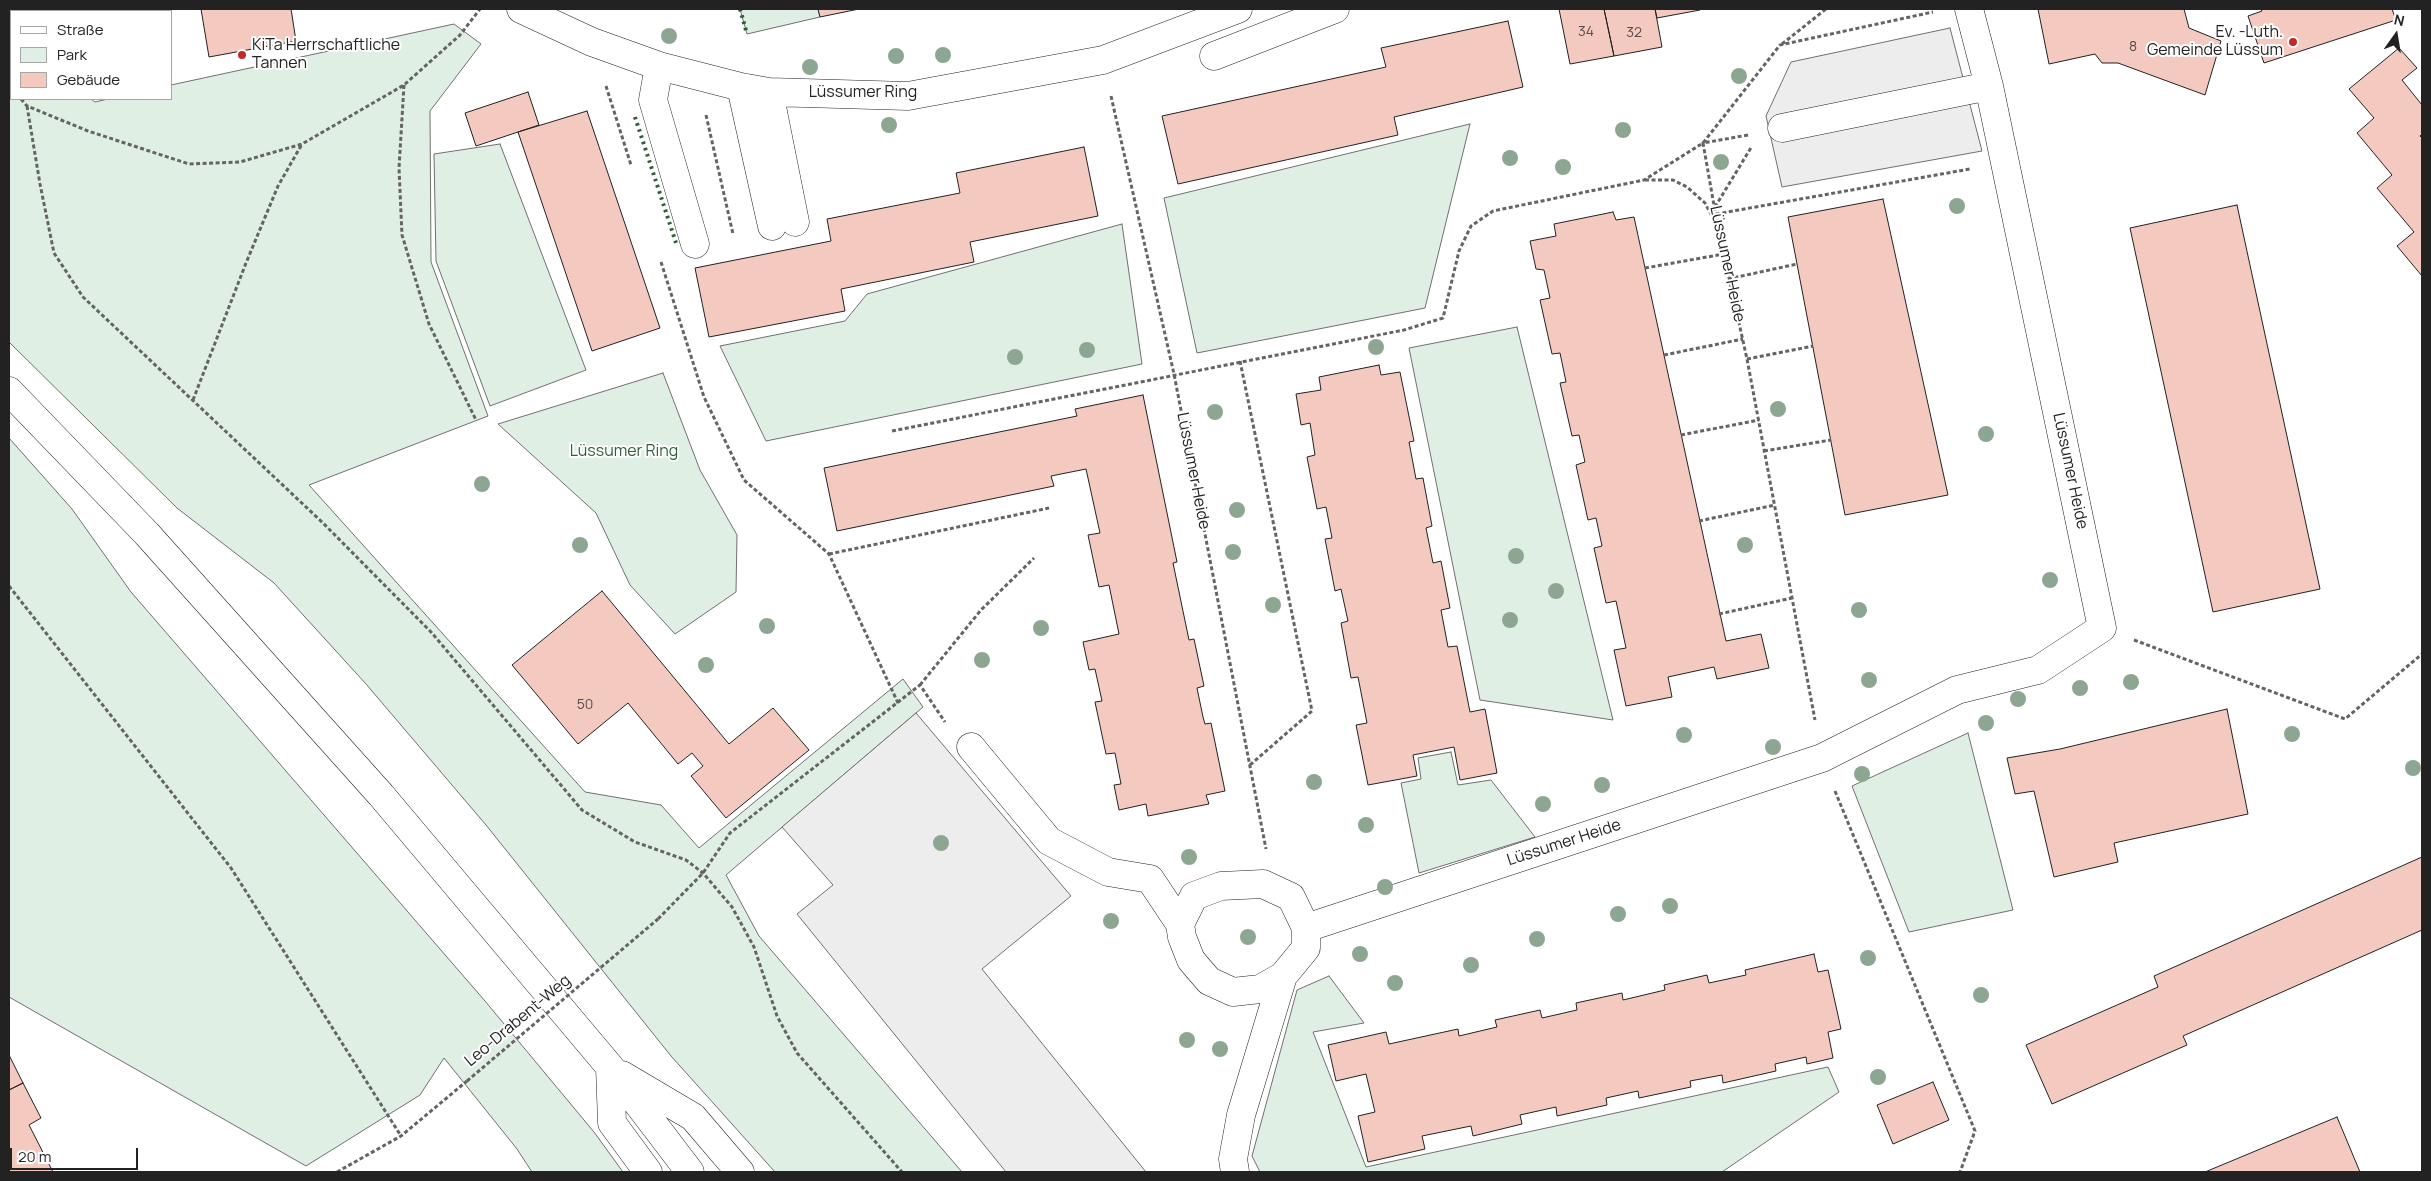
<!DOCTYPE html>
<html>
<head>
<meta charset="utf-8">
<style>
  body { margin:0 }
  #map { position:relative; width:2431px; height:1181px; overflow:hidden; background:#fff; font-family:Manrope,sans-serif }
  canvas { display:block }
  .frame { position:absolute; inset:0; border:10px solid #222; pointer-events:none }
  .legend { position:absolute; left:10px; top:10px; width:162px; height:90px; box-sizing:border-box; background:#fff; border:1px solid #a7a7a7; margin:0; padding:6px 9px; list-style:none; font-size:15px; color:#222 }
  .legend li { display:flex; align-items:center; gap:10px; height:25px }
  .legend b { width:25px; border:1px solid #a7a7a7 }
  .north { position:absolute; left:2371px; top:10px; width:50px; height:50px; -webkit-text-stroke:4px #fff; paint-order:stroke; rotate:13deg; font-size:14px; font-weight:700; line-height:20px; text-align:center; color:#222 }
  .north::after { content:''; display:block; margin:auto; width:18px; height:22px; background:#222; clip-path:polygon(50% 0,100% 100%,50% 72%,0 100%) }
  .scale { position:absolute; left:10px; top:1148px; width:128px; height:22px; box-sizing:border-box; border:2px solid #222; border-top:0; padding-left:6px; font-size:15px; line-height:18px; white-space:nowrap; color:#222; -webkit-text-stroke:4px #fff; paint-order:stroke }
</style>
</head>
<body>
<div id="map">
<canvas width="2431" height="1181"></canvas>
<div class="frame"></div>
<ul class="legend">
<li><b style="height:6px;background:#fff"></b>Straße</li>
<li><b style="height:14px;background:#e0efe3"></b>Park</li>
<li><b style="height:14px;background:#f3c9c0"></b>Gebäude</li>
</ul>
<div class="north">N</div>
<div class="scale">20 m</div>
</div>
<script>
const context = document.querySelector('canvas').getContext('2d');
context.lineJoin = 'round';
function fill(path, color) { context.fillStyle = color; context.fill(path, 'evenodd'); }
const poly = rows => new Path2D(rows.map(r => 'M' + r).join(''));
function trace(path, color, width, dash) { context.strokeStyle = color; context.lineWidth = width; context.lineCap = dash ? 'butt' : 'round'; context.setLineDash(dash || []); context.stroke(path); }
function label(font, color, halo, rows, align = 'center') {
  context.font = font + ' Manrope,sans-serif'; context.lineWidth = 4; context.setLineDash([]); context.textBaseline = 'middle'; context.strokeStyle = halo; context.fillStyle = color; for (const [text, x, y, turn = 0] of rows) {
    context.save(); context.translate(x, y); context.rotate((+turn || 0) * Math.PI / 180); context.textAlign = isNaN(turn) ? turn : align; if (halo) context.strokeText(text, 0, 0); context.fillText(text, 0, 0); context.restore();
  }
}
const green = poly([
  [740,9,818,9,820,17,747,34,740,9],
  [9,20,11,22,11,99,91,99,95,102,108,99,171,99,171,85,454,24,481,44,430,111,431,262,488,416,309,485,585,792,661,805,699,848,903,679,923,707,726,875,759,936,962,1172,775,1172,671,1056,486,825,366,684,274,583,177,508,9,342,9,20],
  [1470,124,1425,308,1197,353,1164,198,1470,124],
  [500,144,586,370,490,406,436,261,434,154,500,144],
  [1122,224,1142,364,766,441,720,346,845,321,867,294,1122,224],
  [1517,327,1613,720,1480,700,1409,348,1517,327],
  [663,373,700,470,737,535,736,592,675,634,630,585,596,513,498,424,663,373],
  [9,438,72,509,131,592,485,1001,594,1132,623,1172,532,1172,517,1149,444,1058,420,1095,306,1166,9,997,9,438],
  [1968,733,2013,910,1909,932,1852,786,1968,733],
  [1451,752,1458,785,1491,780,1535,837,1419,873,1401,783,1421,779,1418,758,1451,752],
  [1329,976,1364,1023,1313,1032,1366,1167,1828,1067,1839,1092,1722,1172,1260,1172,1252,1156,1297,990,1329,976]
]);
const parking = poly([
  [1950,28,1982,151,1782,187,1766,116,1791,62,1950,28],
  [916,713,1071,896,982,969,1146,1172,1006,1172,797,914,833,885,782,827,916,713]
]);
const building = poly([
  [201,9,291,9,296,41,209,57,201,9],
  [818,9,859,9,820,17,818,9],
  [1559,9,1604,9,1614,56,1570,64,1559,9],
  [1604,9,1655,9,1662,47,1614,56,1604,9],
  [1655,9,1700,9,1700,10,1657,18,1655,9],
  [2038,9,2184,9,2189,28,2221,41,2205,95,2118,63,2102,63,2095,54,2049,64,2038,9],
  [2261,9,2392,9,2396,20,2264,63,2248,16,2262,11,2261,9],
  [1508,21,1523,87,1394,117,1398,135,1178,184,1162,116,1386,67,1381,48,1508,21],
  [2399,48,2417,68,2402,80,2422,105,2422,134,2420,136,2422,138,2422,276,2397,246,2414,232,2377,188,2392,175,2357,133,2374,118,2349,89,2399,48],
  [528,92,539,125,476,146,465,113,528,92],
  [587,111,660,328,592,351,518,132,587,111],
  [1084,147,1098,216,970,242,974,262,841,289,845,311,709,337,695,268,831,241,827,219,960,193,956,173,1084,147],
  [1883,199,1948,495,1845,515,1788,217,1883,199],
  [2237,205,2320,589,2213,612,2130,228,2237,205],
  [1613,212,1616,220,1634,217,1726,641,1761,634,1769,668,1717,679,1714,667,1668,677,1672,697,1626,706,1614,650,1626,648,1616,601,1606,603,1594,548,1602,546,1596,518,1588,520,1576,465,1585,462,1579,435,1572,436,1560,383,1566,382,1560,353,1552,354,1540,300,1550,298,1544,270,1536,269,1530,241,1556,236,1554,224,1613,212],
  [1379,365,1381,375,1400,372,1414,441,1409,442,1416,479,1423,478,1432,526,1426,528,1433,563,1441,561,1450,608,1441,610,1448,647,1457,646,1470,712,1485,709,1497,773,1460,780,1454,747,1413,755,1417,776,1368,785,1356,725,1367,723,1358,677,1351,678,1341,623,1348,621,1341,589,1335,591,1325,539,1332,538,1326,507,1317,509,1307,457,1315,455,1310,423,1301,425,1296,394,1321,390,1319,377,1379,365],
  [1143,395,1177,562,1173,563,1189,640,1194,639,1204,686,1197,688,1203,717,1205,724,1211,723,1225,791,1206,795,1209,804,1148,816,1146,804,1119,810,1114,785,1121,784,1115,753,1106,754,1095,702,1102,701,1095,669,1089,670,1083,642,1119,634,1109,585,1099,587,1088,535,1100,533,1086,469,1051,476,1054,486,837,531,824,468,1077,416,1075,409,1143,395],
  [602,591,729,744,773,708,809,750,726,818,691,776,703,766,692,753,678,764,628,703,578,744,512,665,602,591],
  [2227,709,2248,814,2114,843,2118,862,2054,877,2034,791,2015,794,2007,758,2060,749,2227,709],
  [2422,857,2422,930,2183,1036,2187,1045,2052,1104,2026,1045,2158,987,2154,976,2422,857],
  [1814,954,1818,972,1828,970,1841,1029,1828,1032,1833,1058,1807,1064,1806,1057,1775,1064,1776,1071,1723,1083,1722,1075,1690,1081,1691,1087,1639,1098,1638,1091,1606,1098,1607,1105,1557,1116,1556,1107,1520,1115,1522,1124,1473,1136,1471,1126,1422,1136,1425,1149,1368,1162,1358,1116,1375,1112,1366,1074,1336,1081,1328,1045,1386,1032,1389,1044,1458,1029,1459,1036,1497,1027,1495,1020,1540,1010,1542,1018,1577,1010,1576,1003,1622,993,1623,1000,1665,990,1664,985,1707,975,1709,983,1746,975,1745,970,1814,954],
  [9,1055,23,1083,9,1090,9,1055],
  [1933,1082,1949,1120,1893,1144,1877,1105,1933,1082],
  [23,1083,41,1118,29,1125,53,1172,9,1172,9,1090,23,1083],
  [2337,1117,2360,1172,2205,1172,2337,1117]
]);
const path = poly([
  [1782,44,1826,9],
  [9,84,11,87],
  [404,85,399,168,402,235,429,324,476,420],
  [606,86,631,165],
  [1111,96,1174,374,1266,849],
  [21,99,27,106,88,131,189,164,240,162,302,144,404,85,460,35,480,9],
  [27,106,40,184,54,253,83,297,323,523,431,632,582,810,635,842,686,860,703,873,732,907,754,947,777,1016,797,1053,902,1172],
  [706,115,733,234],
  [1748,135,1703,143,1718,228,1747,359,1815,720],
  [1645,180,1673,180,1687,187,1705,203,1717,226],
  [1715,207,1752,146],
  [1716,214,1970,169],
  [661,262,704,397,744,480,829,554,898,703],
  [1645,268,1724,254],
  [1728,279,1797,264],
  [1664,355,1743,339],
  [1747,359,1813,346],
  [1240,361,1312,711,1250,765],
  [193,400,246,263,278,186,302,144],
  [892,431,1404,330,1443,318,1459,251,1471,226,1493,211,1644,180,1703,143,1780,45,1933,12],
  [1681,435,1759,420],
  [1764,451,1831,440],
  [1699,521,1775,505],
  [829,554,1049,508],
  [9,586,231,868,401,1136],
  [1719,614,1792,598],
  [2134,640,2345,719,2422,654],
  [920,685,981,610,1034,558],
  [1835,791,1975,1131,1960,1172],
  [658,919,703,873,730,833,920,685,945,722],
  [337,1172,401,1136,467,1081]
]);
const minor = poly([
  [521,9,592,42,659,66,741,87,769,92,908,96,1103,60,1238,9],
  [1214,56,1335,9],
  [659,66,653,100,695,244],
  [741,87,772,226],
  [769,92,795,222],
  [1782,128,1989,86],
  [971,747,1049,841,1108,872,1150,879,1180,924],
  [1263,884,1291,897,1306,928,1306,948,1283,976,1260,989,1233,992,1209,981,1191,960,1182,937,1180,924,1194,896,1221,886,1263,884],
  [1306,928,1822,758,1957,690,2038,670,2102,628,1989,86,1969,9],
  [1235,1172,1233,1159,1241,1115,1283,976]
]);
const highway = poly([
  [9,391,147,534,381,795,610,1067,690,1172],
  [610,1067,612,1123,648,1172],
  [622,1075,693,1117,740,1172]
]);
const pathBridge = poly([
  [467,1081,658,919]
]);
const hedge = poly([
  [740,9,747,34],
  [635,117,677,246]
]);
const trees = [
  [669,36],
  [943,55],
  [896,56],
  [810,67],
  [1739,76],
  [889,125],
  [1623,130],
  [1510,158],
  [1721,162],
  [1563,167],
  [1957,206],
  [1376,347],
  [1087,350],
  [1015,357],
  [1778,409],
  [1215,412],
  [1986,434],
  [482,484],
  [1237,510],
  [580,545],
  [1745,545],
  [1233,552],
  [1516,556],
  [2050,580],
  [1556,591],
  [1273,605],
  [1859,610],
  [1510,620],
  [767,626],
  [1041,628],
  [982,660],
  [706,665],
  [1869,680],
  [2131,682],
  [2080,688],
  [2018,699],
  [1986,723],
  [2292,734],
  [1684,735],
  [1773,747],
  [2413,768],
  [1862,774],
  [1314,782],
  [1602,785],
  [1543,804],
  [1366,825],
  [941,843],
  [1189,857],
  [1385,887],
  [1670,906],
  [1618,914],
  [1111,921],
  [1248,937],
  [1537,939],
  [1360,954],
  [1868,958],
  [1471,965],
  [1395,983],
  [1981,995],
  [1187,1040],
  [1220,1049],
  [1878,1077]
];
const markers = [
  [2293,42,5,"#c62828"],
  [242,55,5,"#c62828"]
];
const numberNames = [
  ["34",1586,32],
  ["32",1634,33],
  ["8",2133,47],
  ["50",585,705]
];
const poiNames = [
  ["Ev. -Luth.",2283,33],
  ["Gemeinde Lüssum",2283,51],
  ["KiTa Herrschaftliche",252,46,"left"],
  ["Tannen",252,64,"left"]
];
const streetNames = [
  ["Lüssumer Ring",863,93],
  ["Lüssumer Heide",1727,264,78],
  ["Lüssumer Heide",1193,471,79],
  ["Lüssumer Heide",2070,471,78],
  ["Lüssumer Heide",1564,843,-18],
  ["Leo-Drabent-Weg",518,1021,-40]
];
const parkNames = [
  ["Lüssumer Ring",624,452]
];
fill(green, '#e0efe3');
trace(green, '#6f6f6f', 1);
fill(parking, '#ededed');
trace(parking, '#6f6f6f', 1);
fill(building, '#f3c9c0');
trace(building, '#222', 1);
trace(minor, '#222', 29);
trace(highway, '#222', 29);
trace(path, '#646464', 3, [4, 2.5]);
trace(minor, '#fff', 28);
trace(highway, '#fff', 28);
trace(pathBridge, '#646464', 3, [4, 2.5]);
trace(hedge, '#2f5e38', 4, [2.5, 4]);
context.fillStyle = '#8da692';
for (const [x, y] of trees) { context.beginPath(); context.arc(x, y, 8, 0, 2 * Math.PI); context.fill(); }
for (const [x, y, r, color] of markers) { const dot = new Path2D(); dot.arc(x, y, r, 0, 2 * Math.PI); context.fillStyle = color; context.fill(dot); trace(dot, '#fff', 2); }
label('14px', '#564c4a', null, numberNames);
label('16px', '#222', '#fff', poiNames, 'right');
label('16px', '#222', '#fff', streetNames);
label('16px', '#2f5e38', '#fff', parkNames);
</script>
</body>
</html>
